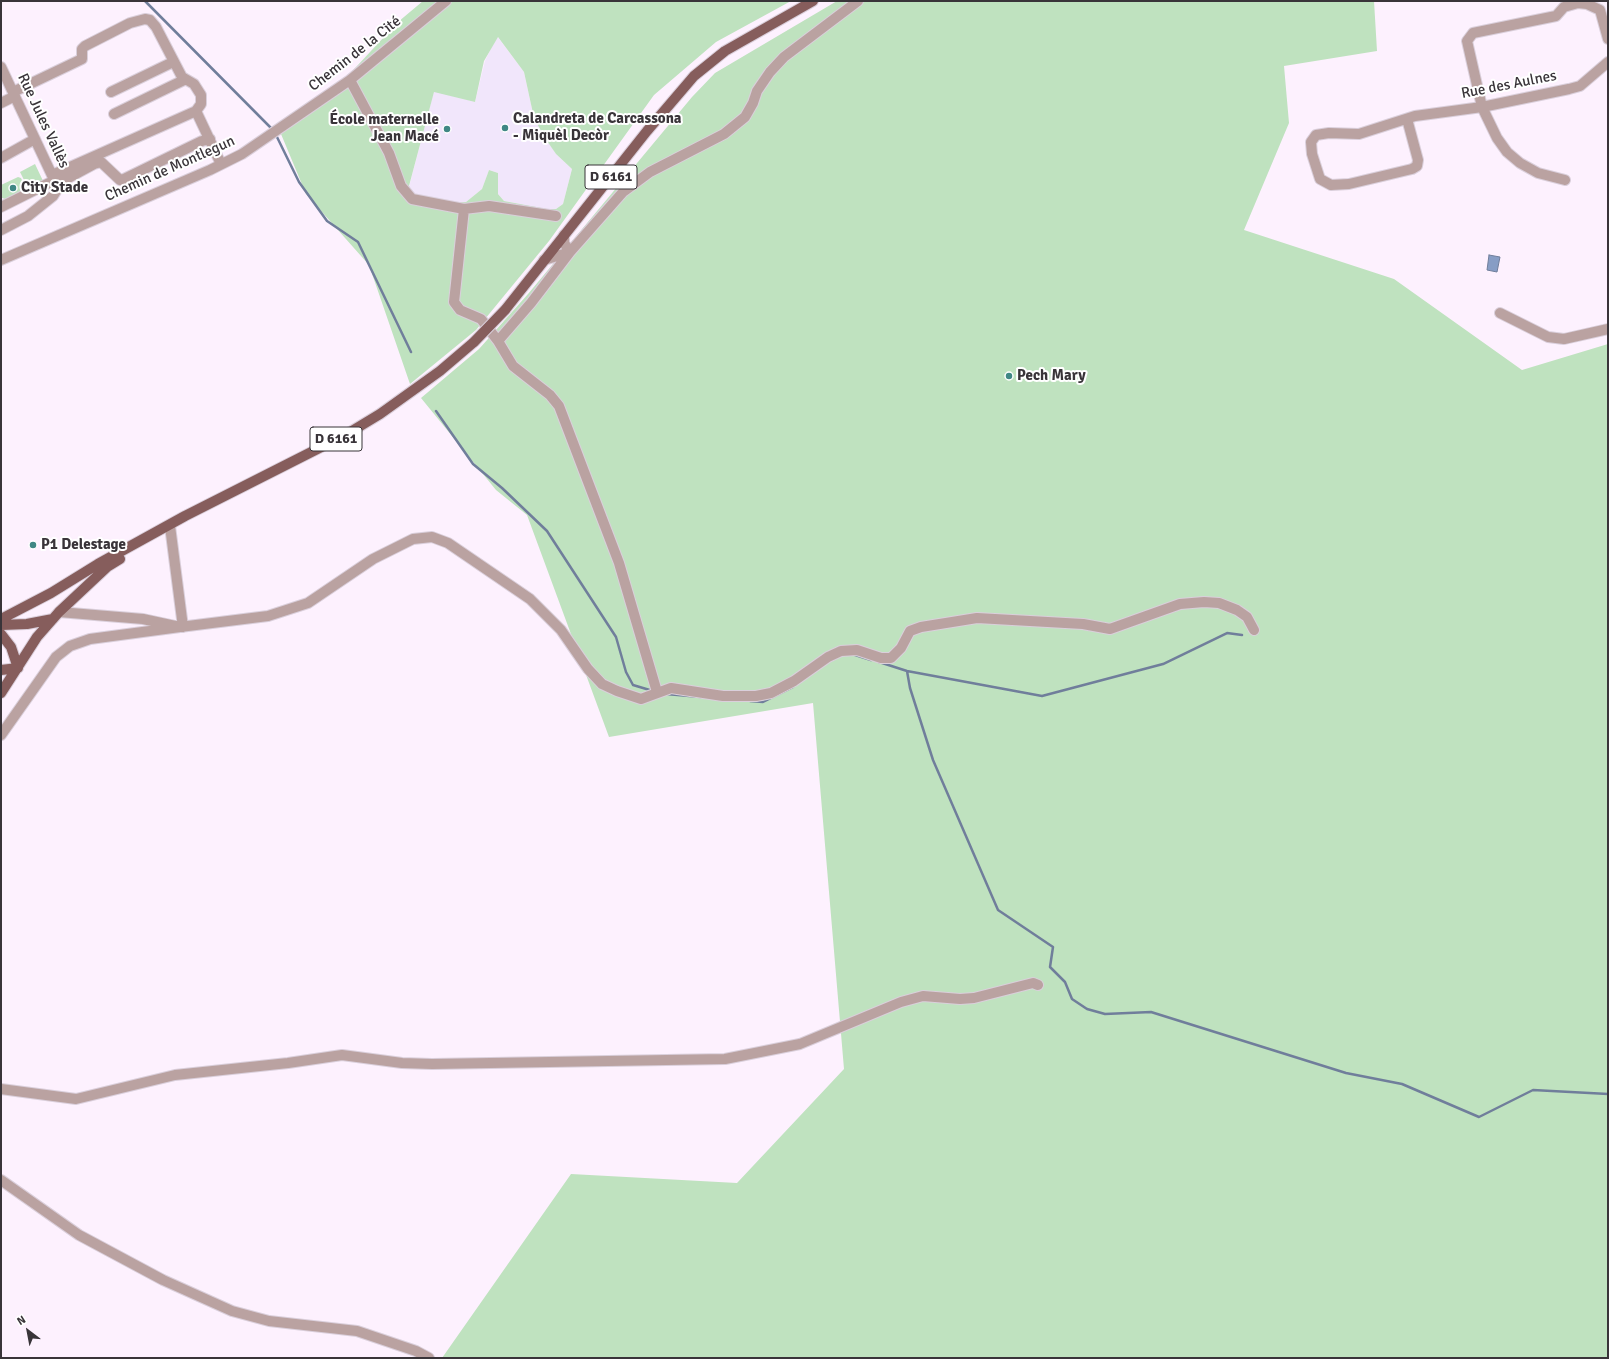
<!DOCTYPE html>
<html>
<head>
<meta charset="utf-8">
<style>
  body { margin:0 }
  #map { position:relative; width:1609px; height:1359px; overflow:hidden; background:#fdf1fe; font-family:Signika,sans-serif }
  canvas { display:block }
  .frame { position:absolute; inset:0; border:2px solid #393439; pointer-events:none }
  .north { position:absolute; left:8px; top:1311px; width:40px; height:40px; -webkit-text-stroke:3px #fff; paint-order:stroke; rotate:328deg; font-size:11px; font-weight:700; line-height:16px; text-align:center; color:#393439 }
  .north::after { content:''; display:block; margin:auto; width:14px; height:18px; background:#393439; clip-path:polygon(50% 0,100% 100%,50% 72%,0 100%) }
</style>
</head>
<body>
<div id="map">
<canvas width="1609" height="1359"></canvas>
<div class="frame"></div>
<div class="north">N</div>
</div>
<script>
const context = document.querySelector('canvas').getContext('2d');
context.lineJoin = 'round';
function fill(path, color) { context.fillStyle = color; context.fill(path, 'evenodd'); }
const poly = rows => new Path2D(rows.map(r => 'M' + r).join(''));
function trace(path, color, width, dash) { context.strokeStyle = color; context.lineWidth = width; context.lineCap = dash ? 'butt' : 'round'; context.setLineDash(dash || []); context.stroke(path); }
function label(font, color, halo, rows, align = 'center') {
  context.font = font + ' Signika,sans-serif'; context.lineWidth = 4; context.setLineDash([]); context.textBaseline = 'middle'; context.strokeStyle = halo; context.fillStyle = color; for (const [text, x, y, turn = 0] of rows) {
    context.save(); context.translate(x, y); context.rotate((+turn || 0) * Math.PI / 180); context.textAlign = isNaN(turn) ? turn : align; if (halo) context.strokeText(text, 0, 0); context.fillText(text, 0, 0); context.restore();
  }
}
const education = poly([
  [497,36,524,72,534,118,556,154,572,169,563,204,556,209,547,209,504,201,498,194,498,173,489,170,482,189,466,202,450,203,414,194,409,187,434,91,475,102,485,61]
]);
const green = poly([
  [423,1,791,1,716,42,654,95,549,241,476,330,410,384,369,265,306,194,281,134,343,81,398,22],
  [498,37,524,72,534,118,545,138,556,154,572,169,563,204,556,209,547,209,504,201,498,194,498,173,489,170,482,189,466,202,450,203,414,194,409,186,434,92,475,102,484,61],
  [837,1,1374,1,1377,51,1284,66,1289,123,1244,230,1394,279,1522,370,1608,344,1608,1358,442,1358,571,1174,737,1183,844,1069,813,703,609,737,527,515,496,490,421,398,479,349,528,294,692,97,715,73],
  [35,164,44,183,29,190,20,172],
  [18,177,21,178,25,187,24,190,5,199,2,198,1,185]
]);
const water = poly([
  [1489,255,1500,257,1497,272,1487,270,1489,255]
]);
const stream = poly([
  [145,1,272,129],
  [276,135,299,182,327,221,358,242,411,352],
  [436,411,473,464,502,488,547,531,616,637,626,672,633,685,653,691],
  [852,654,871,660],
  [879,662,907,671,1042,696,1163,664,1227,633,1242,635],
  [907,671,910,688,933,760,998,910,1053,947,1050,967,1065,982,1072,999,1087,1009,1105,1014,1151,1012,1346,1073,1402,1084,1479,1117,1533,1090,1608,1094],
  [666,694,701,697],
  [750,701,763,702,793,687]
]);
const minor = poly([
  [1,67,58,188,53,196,28,216,1,230],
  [350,80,389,153,401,186,412,199,464,209,489,206,556,216],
  [13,92,82,59,82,49,85,46,130,23,145,19,150,20,156,27,182,77,194,84,201,95,201,104,196,111],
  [111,92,173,62],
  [1,103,15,96],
  [114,114,184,80],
  [1407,119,1418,160,1417,166,1412,169,1349,184,1331,185,1320,179,1312,154,1311,142,1316,135,1329,133,1359,134,1415,116,1482,107,1569,89,1580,86,1608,62],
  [1,158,35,139],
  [52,175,196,111,221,164],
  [1565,180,1538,173,1520,163,1507,152,1497,138,1482,107,1467,41,1473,33,1556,16,1564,7,1578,3,1587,4,1600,10,1608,39],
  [57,184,94,164,101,162,120,180,124,179,202,141,210,139],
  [1,207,55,180],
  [464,209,454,302,460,310,481,319,498,341,513,366,550,395,559,406,619,563,657,692],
  [1,260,210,170,242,154,350,80,446,1],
  [544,260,570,252,564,243,564,235],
  [1500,313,1548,337,1564,339,1608,329],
  [498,341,531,303,570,252,623,192,650,172,724,134,745,117,753,103,757,91,770,72,784,57,858,1],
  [170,526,183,627],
  [180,627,268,616,308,603,373,559,413,539,432,537,448,543,530,599,561,630,588,669,602,684,617,691,641,699,671,688,723,696,756,696,771,693,794,681,828,657,841,651,857,650,881,658,891,658,901,648,910,631,921,627,977,618,1083,624,1110,629,1180,604,1204,602,1219,603,1237,610,1247,617,1254,630],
  [1,735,56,657,70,646,90,639,180,627,143,619,59,612],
  [1,1089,76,1099,175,1075,288,1063,342,1055,402,1063,432,1064,725,1059,800,1044,901,1002,923,996,960,999,974,998,1033,983,1038,985],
  [1,1180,79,1235,163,1280,232,1311,269,1321,357,1331,416,1351,429,1358]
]);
const major = poly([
  [505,310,647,131,694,76,725,51,813,1],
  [1,619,51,593,98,564,185,516,347,434,380,414,440,371,474,342],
  [1,625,27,624,53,619],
  [1,634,11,647,18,668],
  [1,670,18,668],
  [1,693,37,637,59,612,107,567,120,559]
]);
const majorBridge = poly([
  [474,342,505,310]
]);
const markers = [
  [505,128,4,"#3f8784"],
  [447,129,4,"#3f8784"],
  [13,188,4,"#3f8784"],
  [1009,376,4,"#3f8784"],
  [33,545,4,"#3f8784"]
];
const shields = [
  [611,177,52],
  [336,439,52]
];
const shieldNames = [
  ["D 6161",611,177],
  ["D 6161",336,439]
];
const streetNames = [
  ["Chemin de la Cité",355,54,-38],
  ["Rue des Aulnes",1509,85,-11],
  ["Rue Jules Vallès",43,121,65],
  ["Chemin de Montlegun",170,169,-24]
];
const poiNames = [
  ["Calandreta de Carcassona",513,119],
  ["- Miquèl Decòr",513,136],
  ["École maternelle",439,120,"right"],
  ["Jean Macé",439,137,"right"],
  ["City Stade",21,188],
  ["Pech Mary",1017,376],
  ["P1 Delestage",41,545]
];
fill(education, '#f1e6fb');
fill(green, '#bfe2bf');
fill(water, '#879dc5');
trace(water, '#707e9b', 1);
trace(stream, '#707e9b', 2.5);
trace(minor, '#dacfdb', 12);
trace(major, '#dacfdb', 12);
trace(minor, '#baa2a1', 10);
trace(major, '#865d5c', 10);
trace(majorBridge, '#dacfdb', 12, []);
trace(majorBridge, '#865d5c', 10);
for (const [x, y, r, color] of markers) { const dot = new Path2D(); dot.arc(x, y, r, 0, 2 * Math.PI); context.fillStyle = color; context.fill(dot); trace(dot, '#fff', 1.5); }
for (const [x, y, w] of shields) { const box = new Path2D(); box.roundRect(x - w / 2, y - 12, w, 24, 3); context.fillStyle = '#fff'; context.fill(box); trace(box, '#393439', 1); }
label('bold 14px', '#393439', null, shieldNames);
label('15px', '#393439', '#fff', streetNames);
label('bold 15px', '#393439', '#fff', poiNames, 'left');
</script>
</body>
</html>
